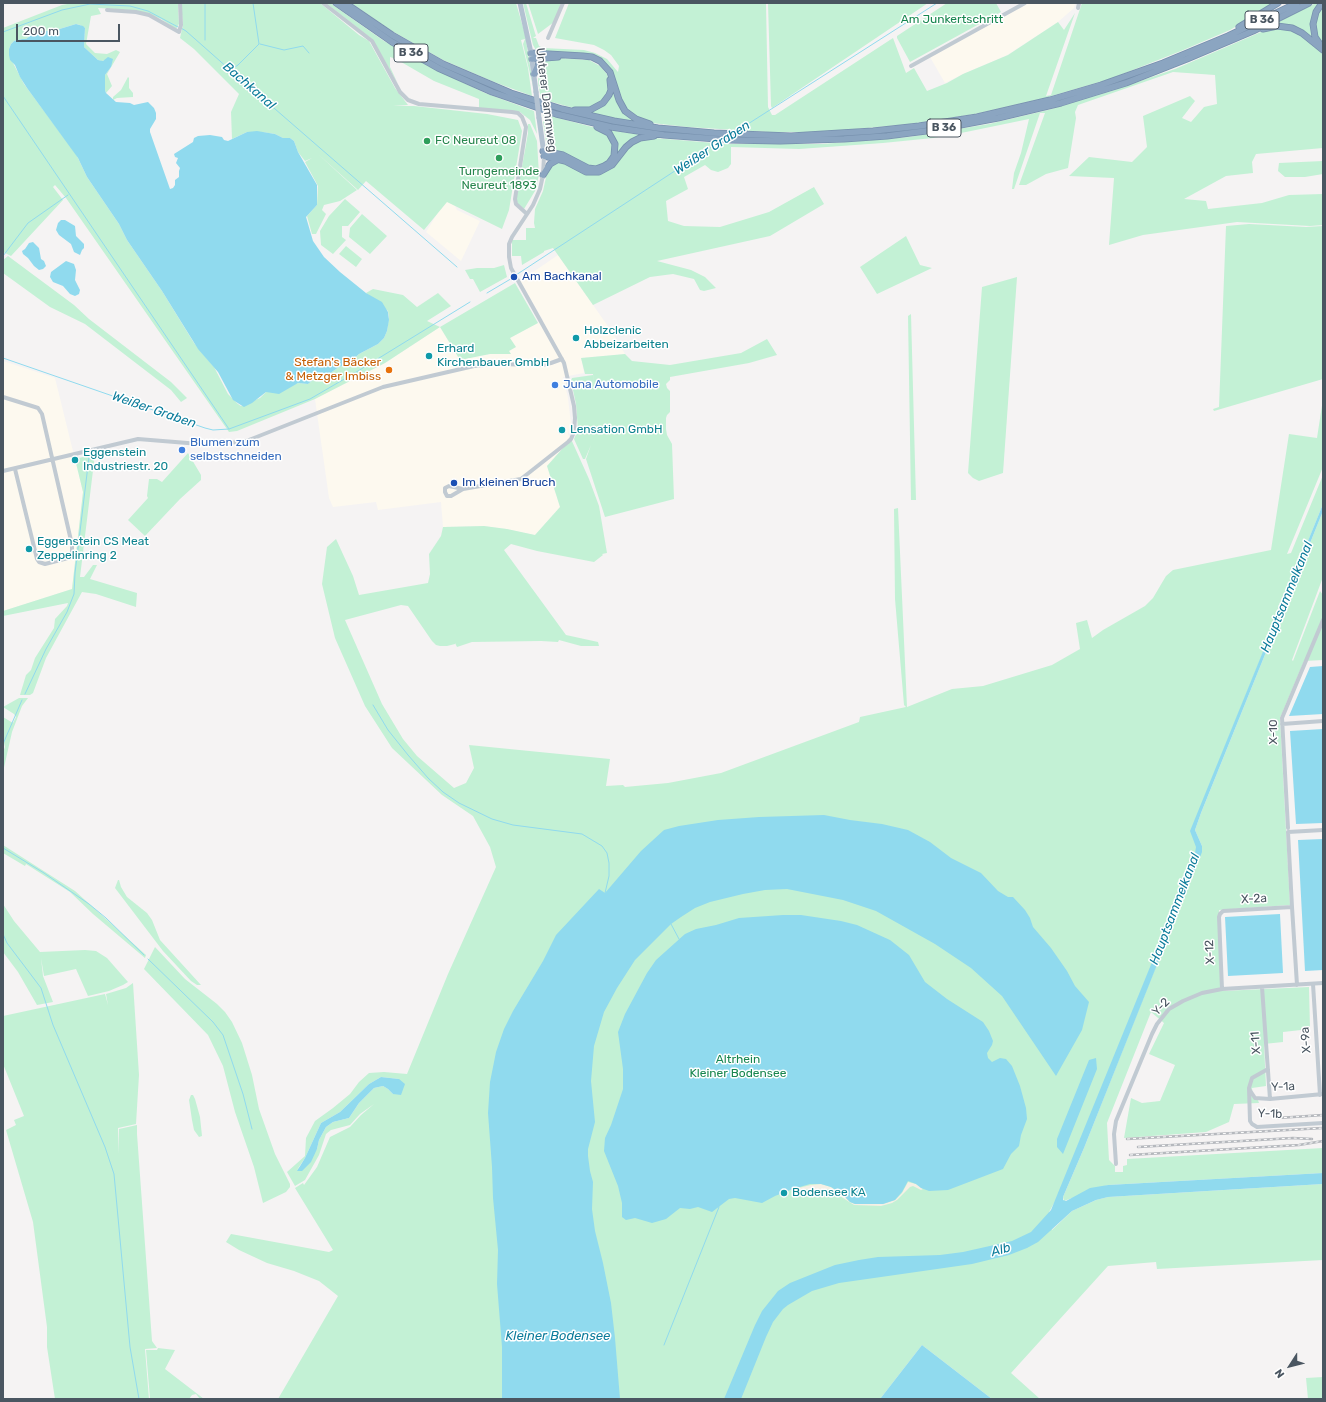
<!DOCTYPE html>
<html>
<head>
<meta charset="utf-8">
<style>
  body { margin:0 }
  #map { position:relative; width:1326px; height:1402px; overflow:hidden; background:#f5f3f3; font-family:Rubik,sans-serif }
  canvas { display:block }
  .frame { position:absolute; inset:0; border:4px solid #4a5661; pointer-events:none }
  .north { position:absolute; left:1270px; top:1346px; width:40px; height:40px; -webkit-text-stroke:3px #fff; paint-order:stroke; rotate:234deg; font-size:11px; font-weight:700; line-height:16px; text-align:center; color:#4a5661 }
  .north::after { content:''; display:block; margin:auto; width:14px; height:18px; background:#4a5661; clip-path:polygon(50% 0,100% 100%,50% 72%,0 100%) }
  .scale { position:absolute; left:16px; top:24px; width:104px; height:18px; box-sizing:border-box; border:2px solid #4a5661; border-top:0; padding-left:5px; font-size:12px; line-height:14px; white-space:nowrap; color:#4a5661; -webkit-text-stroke:3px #fff; paint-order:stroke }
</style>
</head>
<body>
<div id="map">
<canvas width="1326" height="1402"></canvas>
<div class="frame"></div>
<div class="north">N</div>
<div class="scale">200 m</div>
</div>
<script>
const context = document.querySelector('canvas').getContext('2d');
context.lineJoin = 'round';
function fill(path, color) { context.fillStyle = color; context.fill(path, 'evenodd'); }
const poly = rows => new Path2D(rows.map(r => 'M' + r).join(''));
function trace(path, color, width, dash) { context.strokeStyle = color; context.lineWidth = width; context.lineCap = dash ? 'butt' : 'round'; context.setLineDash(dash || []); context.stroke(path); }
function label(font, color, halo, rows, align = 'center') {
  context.font = font + ' Rubik,sans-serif'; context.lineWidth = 3; context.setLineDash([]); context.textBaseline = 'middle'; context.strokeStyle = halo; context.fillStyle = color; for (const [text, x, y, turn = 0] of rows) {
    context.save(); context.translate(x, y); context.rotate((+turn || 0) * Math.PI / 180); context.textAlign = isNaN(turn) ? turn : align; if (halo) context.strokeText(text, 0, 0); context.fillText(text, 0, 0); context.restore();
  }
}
const commercial = poly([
  [1029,3,1075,3,1074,8,1058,22,1007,55,963,74,945,83,930,57],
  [447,201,455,206,457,210,480,221,461,261,426,232,439,211],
  [558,255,612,332,625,354,581,358,584,373,563,377,568,398,571,424,568,434,571,439,547,466,560,507,535,535,507,529,484,526,443,527,441,502,378,510,376,502,333,507,329,498,315,399,385,363,440,327,460,360,490,354,510,354,509,351,510,338,543,320,520,281],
  [3,361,55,378,83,492,72,589,3,611]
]);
const green = poly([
  [73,3,178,3,179,24,176,29,161,19,148,14,116,9,98,8,101,14,91,16,86,44,95,53,107,54,116,50,120,52,107,74,112,86,106,93,105,90,105,75,111,67,106,60,102,61,98,60,84,47,85,28,80,25,76,24,53,31,36,32,26,39,22,39,14,41,11,44,9,49,13,63,24,84,76,154,87,177,119,224,127,240,162,291,194,343,214,367,228,394,238,404,241,406,260,398,266,392,272,392,298,383,308,384,314,379,326,376,339,367,349,363,359,354,378,344,384,338,387,331,389,317,388,311,366,293,373,289,403,295,417,307,438,293,451,306,427,321,440,327,515,283,538,323,510,338,516,347,509,351,511,354,490,354,460,360,440,327,385,363,315,399,237,431,229,432,66,198,55,185,53,187,63,200,11,256,3,252,3,28,62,5],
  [181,3,320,3,359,35,369,41,395,88,408,105,393,106,414,106,487,114,518,120,522,131,509,210,502,229,447,202,424,230,366,181,358,190,318,154,357,190,340,201,324,205,322,210,326,214,316,234,312,234,307,216,317,205,318,186,305,162,312,158,305,161,298,152,294,141,290,138,283,138,275,134,262,132,247,132,232,139,231,112,239,94,194,49,180,38,183,25],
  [326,3,330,3,384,41,430,67,485,93,534,111,537,134,530,120,520,112,479,108,479,99,434,81,396,59,390,57,390,67,398,84,372,39],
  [339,3,342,3,366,21,451,70,477,82,520,98,577,116,626,126,653,130,727,136,725,138,673,134,606,124,562,113,507,95,477,83,442,67,390,38],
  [351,3,516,3,525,34,534,91,523,44,525,39,521,40,528,68,532,96,494,82,443,60,392,31],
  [523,3,526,3,535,33,536,36,533,38,536,38,539,46,543,48,584,50,595,53,607,59,618,72,619,66,611,55,604,50,594,45,555,38,569,3,766,3,768,107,772,115,775,115,893,38,906,73,914,68,927,91,947,83,963,74,1008,55,1058,22,1064,30,1075,13,1046,96,1051,95,1082,3,1276,3,1230,30,1181,51,1110,79,1045,98,975,114,910,124,824,132,768,132,687,127,652,123,642,120,625,108,613,78,601,60,536,50,533,45],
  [528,3,561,3,554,22,538,34],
  [768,3,928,3,772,108,771,106],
  [947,3,996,3,1001,12,910,62,897,38,897,36],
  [1316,3,1320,3,1314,12,1317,43,1307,36,1272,25],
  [1323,4,1323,45,1319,41,1315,31,1316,17],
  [1277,28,1295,31,1323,53,1323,148,1256,154,1252,162,1253,173,1226,176,1184,199,1206,201,1208,209,1262,203,1289,195,1323,194,1323,225,1310,226,1237,222,1143,235,1109,245,1114,178,1069,176,1089,157,1132,162,1147,147,1143,116,1190,96,1195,101,1182,118,1191,122,1204,107,1217,104,1215,75,1173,72,1078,105,1075,112,1076,118,1068,168,1046,174,1026,185,1019,185,1045,113,1040,113,1014,189,1012,189,1014,173,1021,153,1029,119,966,132,933,138,883,143,799,149,731,147,731,164,728,168,718,172,711,170,705,165,684,177,688,189,666,201,668,221,684,226,720,227,769,212,814,187,824,204,770,236,657,261,691,270,705,277,716,288,704,291,700,290,694,279,673,274,650,277,593,305,553,248,544,251,544,252,522,265,521,256,512,256,512,240,526,240,526,228,535,228,534,223,535,209,543,191,548,168,556,162,603,173,612,168,625,151,638,140,654,138,727,144,822,144,909,137,989,124,1048,110,1111,91,1175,69,1261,32],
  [559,58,589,60,600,66,607,74,609,81,610,86,606,98,594,108,577,109,541,99,538,83,539,66,542,61],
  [128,77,129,78,129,88,133,93,133,97,117,98,113,100,113,97,121,90],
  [612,87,616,96,637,122,587,113,597,109],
  [543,114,600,129,611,138,614,152,605,164,592,167,547,149,543,121,544,121],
  [528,124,530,124,537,141,539,175,535,191,524,209,518,204,516,200,528,133],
  [609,130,642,135,600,171,593,170,616,156],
  [1323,161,1323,174,1305,177,1285,177,1278,171,1279,163],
  [345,199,360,212,348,226,342,226,342,237,346,240,333,254,321,245,320,231,329,216],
  [362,214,387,236,370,254,349,237,350,228],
  [1249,224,1306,227,1323,226,1323,379,1214,411,1213,409,1219,407,1226,226],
  [906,236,920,265,932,268,877,294,860,267],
  [346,246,362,259,356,267,339,254],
  [8,256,74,305,89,319,171,382,187,398,181,402,171,390,85,324,50,307,3,273,3,260],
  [504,265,507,277,480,292,473,279,470,279,465,270,477,268,494,268],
  [1017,277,1003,473,979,481,973,478,968,473,982,287],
  [911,314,916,500,911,500,908,316],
  [767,339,777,355,749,363,670,377,670,380,666,384,667,388,670,391,670,412,667,415,666,418,666,429,667,435,672,444,674,499,605,517,586,459,591,445,585,459,583,459,574,439,578,430,576,404,571,381,572,378,593,375,595,396,593,374,585,374,581,358,625,354,632,361,670,365,741,353],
  [1323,399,1323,467,1287,554,1291,553,1323,475,1323,504,1191,831,1196,844,1197,853,1057,1198,1049,1212,1052,1230,1072,1211,1096,1200,1108,1197,1323,1184,1323,1260,1157,1269,1156,1262,1108,1266,1011,1373,1040,1399,992,1399,922,1345,880,1399,278,1399,338,1296,319,1281,294,1271,267,1263,239,1250,226,1242,231,1234,329,1252,333,1250,295,1188,303,1183,304,1185,317,1167,330,1137,350,1127,361,1115,374,1104,360,1114,350,1125,331,1130,326,1134,319,1155,305,1180,295,1186,287,1172,305,1156,306,1138,315,1121,333,1108,350,1094,359,1082,369,1073,384,1072,407,1074,448,974,496,867,490,847,473,816,442,795,392,748,365,706,335,638,322,584,327,547,336,539,353,576,359,595,428,583,430,574,429,554,441,536,443,527,484,526,507,529,535,535,560,507,547,466,571,439,589,479,599,506,607,553,602,554,603,555,594,562,537,551,511,544,504,550,566,635,598,642,599,646,581,646,559,640,558,642,541,641,472,642,457,647,455,643,455,644,447,646,440,646,436,645,432,641,408,606,401,605,345,620,382,704,403,739,417,756,454,788,466,783,474,768,469,745,610,759,606,786,623,785,625,787,668,783,721,773,859,722,860,717,906,707,904,705,895,599,894,509,898,508,907,707,952,689,983,686,1052,665,1080,649,1076,623,1087,620,1092,638,1103,630,1145,606,1153,598,1166,576,1173,570,1271,550,1289,434,1317,438],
  [381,1077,399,1079,393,1094,388,1089,383,1086,374,1088,359,1103,349,1118,333,1122,326,1127,319,1140,317,1149,297,1170,305,1158,321,1123,340,1112,369,1084],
  [188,453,201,475,201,480,180,499,145,536,128,520,148,498,147,496,149,479,157,479,162,482],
  [95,454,80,577,84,577,93,565,97,565,90,579,137,593,136,607,96,594,82,592,46,658,33,693,30,695,20,695,26,675,31,670,35,658,54,628,55,619,67,606,68,603,3,616,3,611,72,589,83,492,75,459],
  [1323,511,1323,577,1292,660,1293,661,1320,591,1323,595,1323,660,1304,661,1280,718,1290,905,1219,910,1222,991,1309,987,1310,1029,1283,1032,1283,1042,1264,1044,1266,1086,1252,1088,1253,1098,1258,1100,1259,1103,1234,1104,1229,1122,1206,1132,1124,1138,1131,1098,1142,1103,1160,1101,1175,1065,1149,1054,1164,1023,1151,1012,1107,1123,1109,1160,1115,1166,1115,1172,1123,1172,1123,1166,1127,1165,1127,1159,1323,1148,1323,1173,1108,1185,1064,1201,1063,1197,1084,1148,1175,918,1202,846,1195,830,1201,813],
  [19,698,28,698,22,706,12,732,3,772,3,752,5,747,3,739,3,717,13,723,16,717,14,714,3,707],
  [3,845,75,891,146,955,145,958,93,914,70,892,26,864,25,866,3,853],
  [118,880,119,880,121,887,127,897,147,913,152,920,160,940,201,985,197,985,191,981,163,951,115,888],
  [3,904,14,921,40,952,85,950,96,951,107,958,128,982,123,985,109,991,88,996,76,969,44,976,41,958,43,976,53,1002,37,1005,18,972,3,952],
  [155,947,185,979,217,1004,225,1012,232,1022,242,1043,252,1075,259,1109,275,1154,290,1184,290,1187,286,1192,263,1203,254,1167,235,1112,223,1066,208,1035,144,969],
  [133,983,139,1075,136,1124,118,1128,119,1154,119,1129,137,1125,137,1134,152,1341,157,1348,145,1349,149,1399,55,1399,47,1347,47,1327,33,1222,6,1130,16,1125,14,1120,24,1116,3,1064,3,1016,105,994,108,1005,106,994,126,988],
  [191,1095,193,1095,195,1099,200,1117,202,1136,199,1137,194,1130,192,1120,189,1100],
  [158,1348,175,1350,165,1369,204,1399,200,1399,196,1394,192,1395,189,1399,150,1399,146,1350,157,1350],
  [1323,1377,1323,1399,1308,1399,1306,1378]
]);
const sand = poly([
  [908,1182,916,1184,923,1189,921,1190,913,1186,910,1187,897,1200,892,1203,881,1206,854,1205,829,1189,794,1189,811,1185,821,1184,831,1187,842,1194,850,1202,855,1204,883,1204,895,1200,902,1193]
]);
const water = poly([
  [76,24,83,26,85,28,84,47,98,60,103,61,108,57,113,59,111,67,105,75,105,90,106,93,116,102,130,103,134,105,148,102,154,108,156,113,156,119,150,129,150,132,170,189,173,188,175,185,175,180,179,177,179,171,180,168,176,163,178,158,175,157,174,154,193,142,194,138,198,136,210,135,222,137,224,140,228,141,247,132,257,131,275,134,283,138,290,138,294,141,298,152,317,185,317,205,306,217,313,241,324,257,340,272,366,293,382,302,388,312,389,320,387,331,384,338,378,344,359,354,349,363,339,367,326,376,314,379,308,384,298,383,279,394,266,392,252,403,244,407,233,400,218,372,198,349,162,291,127,240,119,224,87,177,78,158,27,88,20,77,15,65,10,60,9,55,9,49,11,44,14,41,22,39,26,39,37,31,53,31],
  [61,220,65,220,75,226,76,236,84,244,84,248,82,250,80,255,74,252,71,244,59,235,56,230,58,223],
  [33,242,39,248,41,259,44,261,46,266,43,269,39,270,34,266,28,258,23,254,22,251,25,249,29,243],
  [66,261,74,264,76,270,75,280,80,290,79,294,75,296,70,294,63,286,53,282,50,277,51,272],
  [1323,504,1323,511,1201,813,1195,830,1202,846,1202,852,1084,1148,1063,1197,1063,1200,1066,1201,1090,1188,1108,1185,1323,1173,1323,1184,1108,1197,1096,1200,1072,1211,1038,1242,1027,1248,1009,1255,972,1264,839,1283,812,1291,788,1305,783,1309,773,1322,766,1337,741,1399,724,1399,755,1325,762,1311,778,1291,790,1283,835,1265,859,1260,878,1257,940,1255,963,1252,1012,1241,1031,1232,1051,1210,1194,859,1196,847,1190,831],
  [1323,666,1323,714,1289,716,1310,667],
  [1323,729,1323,823,1296,824,1290,731],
  [824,815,850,820,882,824,908,830,930,842,951,858,981,873,998,891,1008,897,1013,897,1025,910,1030,918,1033,927,1051,948,1067,971,1075,986,1089,1002,1082,1030,1056,1076,1002,996,971,968,935,944,876,911,843,900,787,889,765,890,743,894,710,902,695,908,681,917,671,924,635,960,617,988,604,1012,594,1046,591,1081,595,1122,588,1149,588,1156,590,1171,593,1182,592,1209,595,1231,603,1263,611,1303,615,1338,620,1399,502,1399,502,1347,497,1284,498,1250,493,1198,492,1167,488,1113,490,1082,496,1052,504,1029,513,1011,543,961,556,935,599,889,605,893,641,851,664,830,679,826,718,820,759,817],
  [1323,839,1323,970,1305,971,1298,840],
  [1280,914,1283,973,1228,976,1225,917],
  [783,915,801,915,841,921,857,925,890,940,909,955,925,982,947,999,983,1022,989,1031,993,1041,992,1045,987,1053,988,1058,992,1062,1000,1058,1006,1059,1012,1066,1020,1086,1026,1108,1027,1119,1021,1135,1019,1146,1011,1154,1003,1169,948,1190,929,1191,921,1188,916,1184,908,1181,902,1192,895,1200,883,1204,855,1204,850,1202,842,1194,831,1187,821,1184,810,1184,793,1189,775,1196,762,1203,735,1198,729,1199,712,1212,698,1207,690,1209,680,1208,666,1219,652,1223,635,1218,626,1220,622,1217,622,1203,618,1186,604,1151,605,1138,611,1125,623,1089,623,1069,618,1032,625,1014,647,973,656,960,685,934,696,929,716,925,739,918],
  [1096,1058,1097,1069,1063,1154,1057,1147,1057,1139,1089,1060],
  [381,1077,399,1079,405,1084,401,1095,393,1094,388,1089,383,1086,374,1088,359,1103,349,1118,333,1122,326,1127,319,1140,317,1149,311,1162,302,1171,297,1171,305,1158,321,1123,340,1112,369,1084],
  [922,1345,992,1399,880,1399]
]);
const stream = poly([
  [181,28,186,31,229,69,457,267],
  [3,32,62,10,90,4,130,6,148,11,178,27],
  [205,40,205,3],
  [260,44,284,50,303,46,309,53],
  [235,67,238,65,259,44,253,3],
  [3,96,229,429],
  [737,131,937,3],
  [3,256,28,223,68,195],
  [516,275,719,142],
  [487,293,514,277],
  [3,358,205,428,213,430,229,429,310,399,358,371,470,302],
  [25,694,46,649,67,612,74,594,75,573,89,457],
  [373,705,388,730,408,755,428,778,443,792,459,803,492,819,513,825,582,834,602,846,607,853,609,863,609,876,605,893],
  [3,744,22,700],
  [3,848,44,873,89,904,106,918,144,955],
  [671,924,679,939],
  [3,934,7,943,41,988,53,1025,105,1147,114,1174,130,1347,139,1399],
  [148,959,213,1022,223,1035,243,1094,252,1129],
  [664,1345,719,1207]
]);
const minor = poly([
  [323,3,372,41,400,92,408,100,419,104,512,112,518,113,522,117,526,127,515,199,516,204,527,214],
  [1078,8,1079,3],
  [107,10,136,12,149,15,179,32,181,25,180,3],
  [548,38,563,3],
  [911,66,1025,3],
  [3,397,35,407,38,408,42,414,72,545,72,553,68,558,45,564,39,562,37,559,15,469],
  [3,471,138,439,212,445,246,441,254,438,383,387,474,366,496,364,542,365,551,363,562,359],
  [463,489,451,496,447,496,445,492,445,488,449,486,463,489,521,479,568,442,571,439,574,432,575,418,574,406,564,363,511,268,509,257,509,244,512,237,533,205,540,189,543,175,544,156],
  [1282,724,1323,721],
  [1288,828,1282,718,1323,620],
  [1313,984,1320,1095],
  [1297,985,1292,907,1288,832,1323,830],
  [1262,987,1270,1099],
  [1222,989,1219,917,1220,914,1223,911,1292,907],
  [1268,1069,1252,1078,1249,1088,1250,1121,1252,1124,1257,1127,1323,1123],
  [1249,1089,1255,1098,1270,1099,1323,1094],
  [1116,1164,1114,1134,1116,1121,1152,1034,1157,1024,1169,1009,1183,1001,1202,993,1222,989,1323,983]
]);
const major = poly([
  [520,3,531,53,536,92],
  [539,118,544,154]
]);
const highway = poly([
  [336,3,392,42,438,68,492,92,556,114,611,127,664,135,730,140,780,141,844,139,887,136,934,130,998,118,1061,103,1126,83,1187,59,1253,31,1309,3],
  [345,3,392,35,443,64,511,93,562,109,614,121,658,128,714,133,791,136,873,131,919,126,977,117,1050,100,1101,85,1163,63,1228,36,1297,3],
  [1239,27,1278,3],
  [1263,29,1277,26,1292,28,1302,33,1323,50],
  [1322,47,1315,37,1313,24,1316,12,1322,3],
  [531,53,583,56,592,57,600,61,610,72,619,100,625,111,636,119,650,124],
  [532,59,558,57],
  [534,74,540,61,544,58],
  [575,110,590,110,603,103,609,95,611,90,610,80],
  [543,151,563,155,588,168,596,169,604,166,609,163,614,156,615,144,609,133,597,127],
  [544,156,565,161,586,172,599,172,612,165,626,147,632,142,640,138,654,136],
  [543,175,550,164,557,160]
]);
const rail = poly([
  [1278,1118,1323,1115],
  [1127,1139,1323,1128],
  [1138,1147,1293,1138,1312,1139],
  [1130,1155,1299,1145,1323,1141]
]);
const majorBridge = poly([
  [536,92,539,118]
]);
const markers = [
  [427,141,4,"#2e9e5b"],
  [499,158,4,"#2e9e5b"],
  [514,277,4,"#1a4fb4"],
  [576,338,4,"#0f9aa8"],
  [429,356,4,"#0f9aa8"],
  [389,370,4,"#e8710a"],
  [555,385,4,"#3f7fe0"],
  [562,430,4,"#0f9aa8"],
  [182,450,4,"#3f7fe0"],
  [75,460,4,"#0f9aa8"],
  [454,483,4,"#1a4fb4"],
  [29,549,4,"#0f9aa8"],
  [784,1193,4,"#0f9aa8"]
];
const shields = [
  [1262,20,34],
  [411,53,34],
  [944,128,34]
];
const shieldNames = [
  ["B 36",1262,20],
  ["B 36",411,53],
  ["B 36",944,128]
];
const parkNames = [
  ["Am Junkertschritt",952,20],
  ["Altrhein",738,1060],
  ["Kleiner Bodensee",738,1074]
];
const streetNames = [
  ["Unterer Dammweg",546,100,83],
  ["X-10",1274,732,-90],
  ["X-2a",1254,899,-3],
  ["X-12",1210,952,-92],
  ["Y-2",1161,1007,-45],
  ["X-9a",1306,1040,-94],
  ["X-11",1256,1043,-94],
  ["Y-1a",1283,1087,-3],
  ["Y-1b",1270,1114,2]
];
const leisureNames = [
  ["FC Neureut 08",435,141],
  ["Turngemeinde",499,172,"center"],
  ["Neureut 1893",499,186,"center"]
];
const transitNames = [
  ["Am Bachkanal",522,277],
  ["Im kleinen Bruch",462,483]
];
const cultureNames = [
  ["Holzclenic",584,331],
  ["Abbeizarbeiten",584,345],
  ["Erhard",437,349],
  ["Kirchenbauer GmbH",437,363],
  ["Lensation GmbH",570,430],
  ["Eggenstein",83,453],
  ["Industriestr. 20",83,467],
  ["Eggenstein CS Meat",37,542],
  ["Zeppelinring 2",37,556],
  ["Bodensee KA",792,1193]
];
const foodNames = [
  ["Stefan's Bäcker",381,363],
  ["& Metzger Imbiss",381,377]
];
const shopNames = [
  ["Juna Automobile",563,385],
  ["Blumen zum",190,443],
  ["selbstschneiden",190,457]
];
const waterNames = [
  ["Bachkanal",249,86,41],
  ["Weißer Graben",712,148,-33],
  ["Weißer Graben",154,410,19],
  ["Hauptsammelkanal",1287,597,-68],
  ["Hauptsammelkanal",1175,909,-69],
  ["Alb",1001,1250,-16],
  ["Kleiner Bodensee",558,1336]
];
fill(commercial, '#fdf9ef');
fill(green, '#c3f1d5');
fill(sand, '#f5f0e5');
fill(water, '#90daee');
trace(stream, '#90daee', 1);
trace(highway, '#7690ad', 7);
trace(minor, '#c1cad2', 4);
trace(major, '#b3c2d1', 5);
trace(highway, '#8ba5c1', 5.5);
trace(rail, '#b5b8bd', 2.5);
trace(rail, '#fff', 1, [3]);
trace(majorBridge, '#b3c2d1', 5);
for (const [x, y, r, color] of markers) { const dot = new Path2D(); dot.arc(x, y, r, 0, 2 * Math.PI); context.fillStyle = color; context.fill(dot); trace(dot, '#fff', 1.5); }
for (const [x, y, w] of shields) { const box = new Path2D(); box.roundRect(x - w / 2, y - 9, w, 18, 3); context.fillStyle = '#fff'; context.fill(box); trace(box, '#4a5661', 1); }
label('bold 11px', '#4a5661', null, shieldNames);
label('12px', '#17864f', '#fff', parkNames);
label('12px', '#4a5661', '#fff', streetNames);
label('12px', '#27864d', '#fff', leisureNames, 'left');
label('12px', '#164399', '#fff', transitNames, 'left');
label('12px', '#0d838f', '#fff', cultureNames, 'left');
label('12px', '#c56008', '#fff', foodNames, 'right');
label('12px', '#366cbe', '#fff', shopNames, 'left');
label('italic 13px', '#0c7c9b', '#fff', waterNames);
</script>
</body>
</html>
